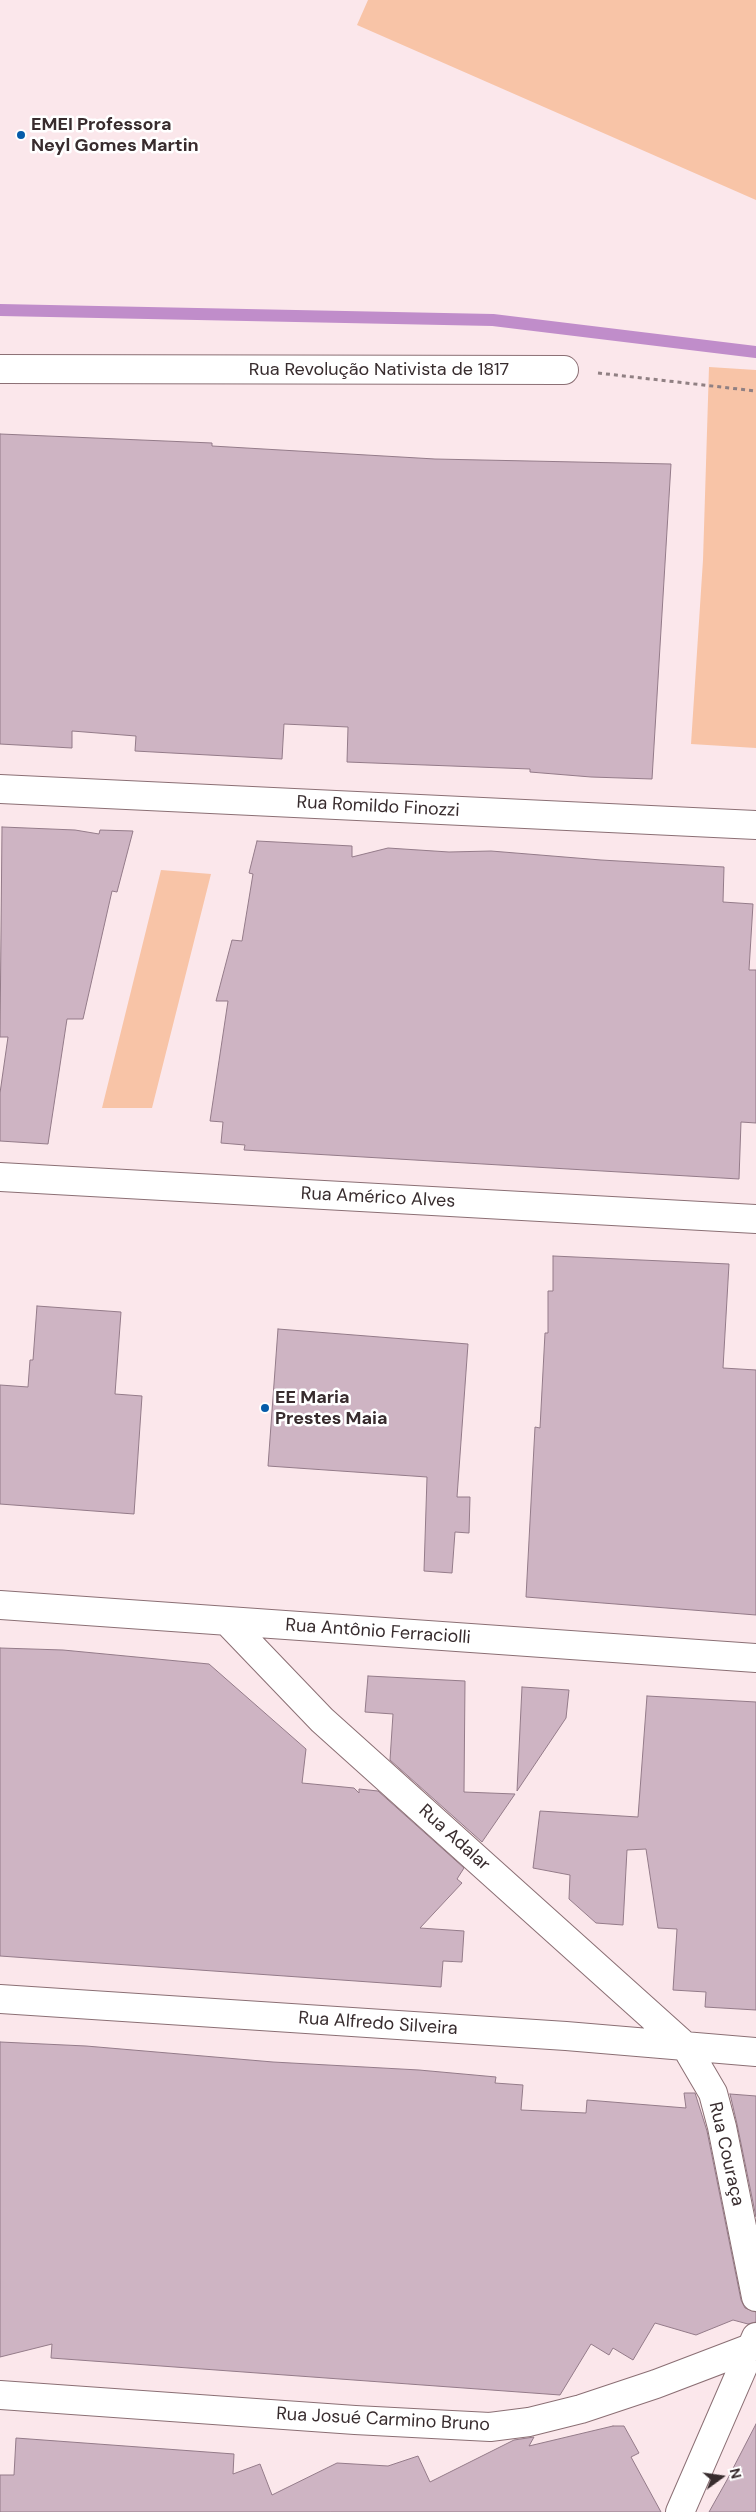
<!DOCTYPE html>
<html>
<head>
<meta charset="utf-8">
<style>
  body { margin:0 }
  #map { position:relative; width:756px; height:2512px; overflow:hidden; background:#fbe7eb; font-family:"DM Sans",sans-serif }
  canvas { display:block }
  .north { position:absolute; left:696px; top:2452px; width:50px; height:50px; -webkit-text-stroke:4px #fff; paint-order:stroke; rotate:76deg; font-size:14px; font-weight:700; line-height:20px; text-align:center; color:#382c2e }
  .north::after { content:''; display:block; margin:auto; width:18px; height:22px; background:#382c2e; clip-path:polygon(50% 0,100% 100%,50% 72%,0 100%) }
</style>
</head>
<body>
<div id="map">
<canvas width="756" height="2512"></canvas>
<div class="north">N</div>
</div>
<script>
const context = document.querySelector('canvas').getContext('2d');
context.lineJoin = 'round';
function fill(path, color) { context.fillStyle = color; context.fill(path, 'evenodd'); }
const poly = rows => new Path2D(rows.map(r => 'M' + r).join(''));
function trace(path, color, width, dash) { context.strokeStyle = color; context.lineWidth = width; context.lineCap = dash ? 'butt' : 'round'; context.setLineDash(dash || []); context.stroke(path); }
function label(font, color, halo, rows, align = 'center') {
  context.font = font + ' "DM Sans",sans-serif'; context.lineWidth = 5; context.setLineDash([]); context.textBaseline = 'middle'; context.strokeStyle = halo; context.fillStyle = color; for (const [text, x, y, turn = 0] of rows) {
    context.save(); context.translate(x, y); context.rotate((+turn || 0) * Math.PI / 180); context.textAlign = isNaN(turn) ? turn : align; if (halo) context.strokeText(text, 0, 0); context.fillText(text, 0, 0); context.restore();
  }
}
const green = poly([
  [368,0,756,0,756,200,357,25],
  [709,367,756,370,756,748,691,744,703,560],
  [161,870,211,874,152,1108,102,1108]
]);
const stream = poly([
  [0,310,493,320,756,352]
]);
const building = poly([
  [0,434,212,443,212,446,435,459,671,464,652,779,591,777,530,772,530,769,347,762,348,727,284,724,282,759,135,751,136,736,72,731,72,748,0,744,0,434],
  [2,827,75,830,99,834,100,830,133,831,117,892,112,891,83,1019,67,1019,48,1144,0,1141,0,1093,8,1037,0,1037,2,827],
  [257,841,352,846,352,857,388,848,449,852,491,851,601,860,724,867,723,902,753,904,749,970,756,970,756,1123,741,1122,739,1179,244,1150,245,1145,221,1143,223,1122,210,1121,228,1001,216,1001,232,940,242,941,253,874,249,873,257,841],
  [553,1256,729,1264,723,1368,756,1370,756,1615,526,1597,535,1427,540,1428,545,1333,548,1333,548,1291,553,1291,553,1256],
  [37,1306,121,1312,115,1394,142,1396,134,1514,0,1504,0,1385,28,1387,30,1360,33,1360,37,1306],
  [278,1329,468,1344,457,1497,470,1497,469,1533,455,1532,452,1573,424,1571,427,1477,268,1466,278,1329],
  [0,1648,63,1650,209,1664,306,1749,302,1783,354,1788,359,1793,359,1789,378,1791,464,1868,457,1879,462,1883,420,1928,464,1931,462,1962,443,1961,441,1987,0,1956,0,1648],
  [368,1676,465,1681,464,1792,515,1794,482,1842,390,1760,393,1714,365,1712,368,1676],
  [522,1687,569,1690,566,1718,517,1791,522,1687],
  [647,1696,756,1702,756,2010,705,2007,706,1992,673,1990,677,1929,658,1928,646,1849,627,1850,623,1925,596,1923,569,1899,570,1875,533,1868,540,1811,638,1817,647,1696],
  [0,2042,86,2046,273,2062,419,2070,496,2077,495,2083,523,2085,521,2110,586,2113,587,2100,686,2108,684,2093,695,2093,707,2131,741,2300,745,2308,756,2312,756,2322,748,2324,733,2320,696,2335,655,2323,633,2360,613,2348,609,2355,591,2344,560,2395,51,2358,52,2344,0,2357,0,2042],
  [730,2094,756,2096,756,2217,737,2124,730,2094],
  [756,2424,756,2512,709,2512,727,2480,756,2424],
  [613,2426,624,2426,639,2453,631,2457,661,2512,0,2512,0,2475,14,2475,16,2438,234,2454,233,2474,260,2464,272,2495,337,2463,388,2466,418,2456,430,2482,514,2440,534,2437,529,2446,613,2426]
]);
const path = poly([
  [598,373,756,391]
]);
const minor = poly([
  [0,369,564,370],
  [0,789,756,825],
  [0,1177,756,1219],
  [0,1605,756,1658],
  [228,1622,322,1720,686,2047,713,2093,722,2127,756,2297],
  [0,1999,566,2036,756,2052],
  [0,2395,355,2420,490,2427,529,2422,581,2409,656,2384,753,2347],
  [680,2512,756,2337]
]);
const markers = [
  [21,135,5,"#055ba9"],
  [265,1408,5,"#055ba9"]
];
const poiNames = [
  ["EMEI Professora",31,125],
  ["Neyl Gomes Martin",31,146],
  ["EE Maria",275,1398],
  ["Prestes Maia",275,1419]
];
const streetNames = [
  ["Rua Revolução Nativista de 1817",379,370],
  ["Rua Romildo Finozzi",378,807,3],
  ["Rua Américo Alves",378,1198,3],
  ["Rua Antônio Ferraciolli",378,1632,4],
  ["Rua Adalar",454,1838,42],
  ["Rua Alfredo Silveira",378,2024,4],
  ["Rua Couraça",726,2154,77],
  ["Rua Josué Carmino Bruno",383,2420,3]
];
fill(green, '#f8c4a7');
trace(stream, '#c08dca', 12);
fill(building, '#ceb4c3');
trace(building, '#947b89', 1);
trace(minor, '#8b6f74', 30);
trace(path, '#908083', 3, [4, 4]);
trace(minor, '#fff', 28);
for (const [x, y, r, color] of markers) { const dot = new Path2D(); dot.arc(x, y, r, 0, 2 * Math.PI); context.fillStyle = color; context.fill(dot); trace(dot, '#fff', 2); }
label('bold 18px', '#382c2e', '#fff', poiNames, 'left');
label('18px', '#382c2e', '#fff', streetNames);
</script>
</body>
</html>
